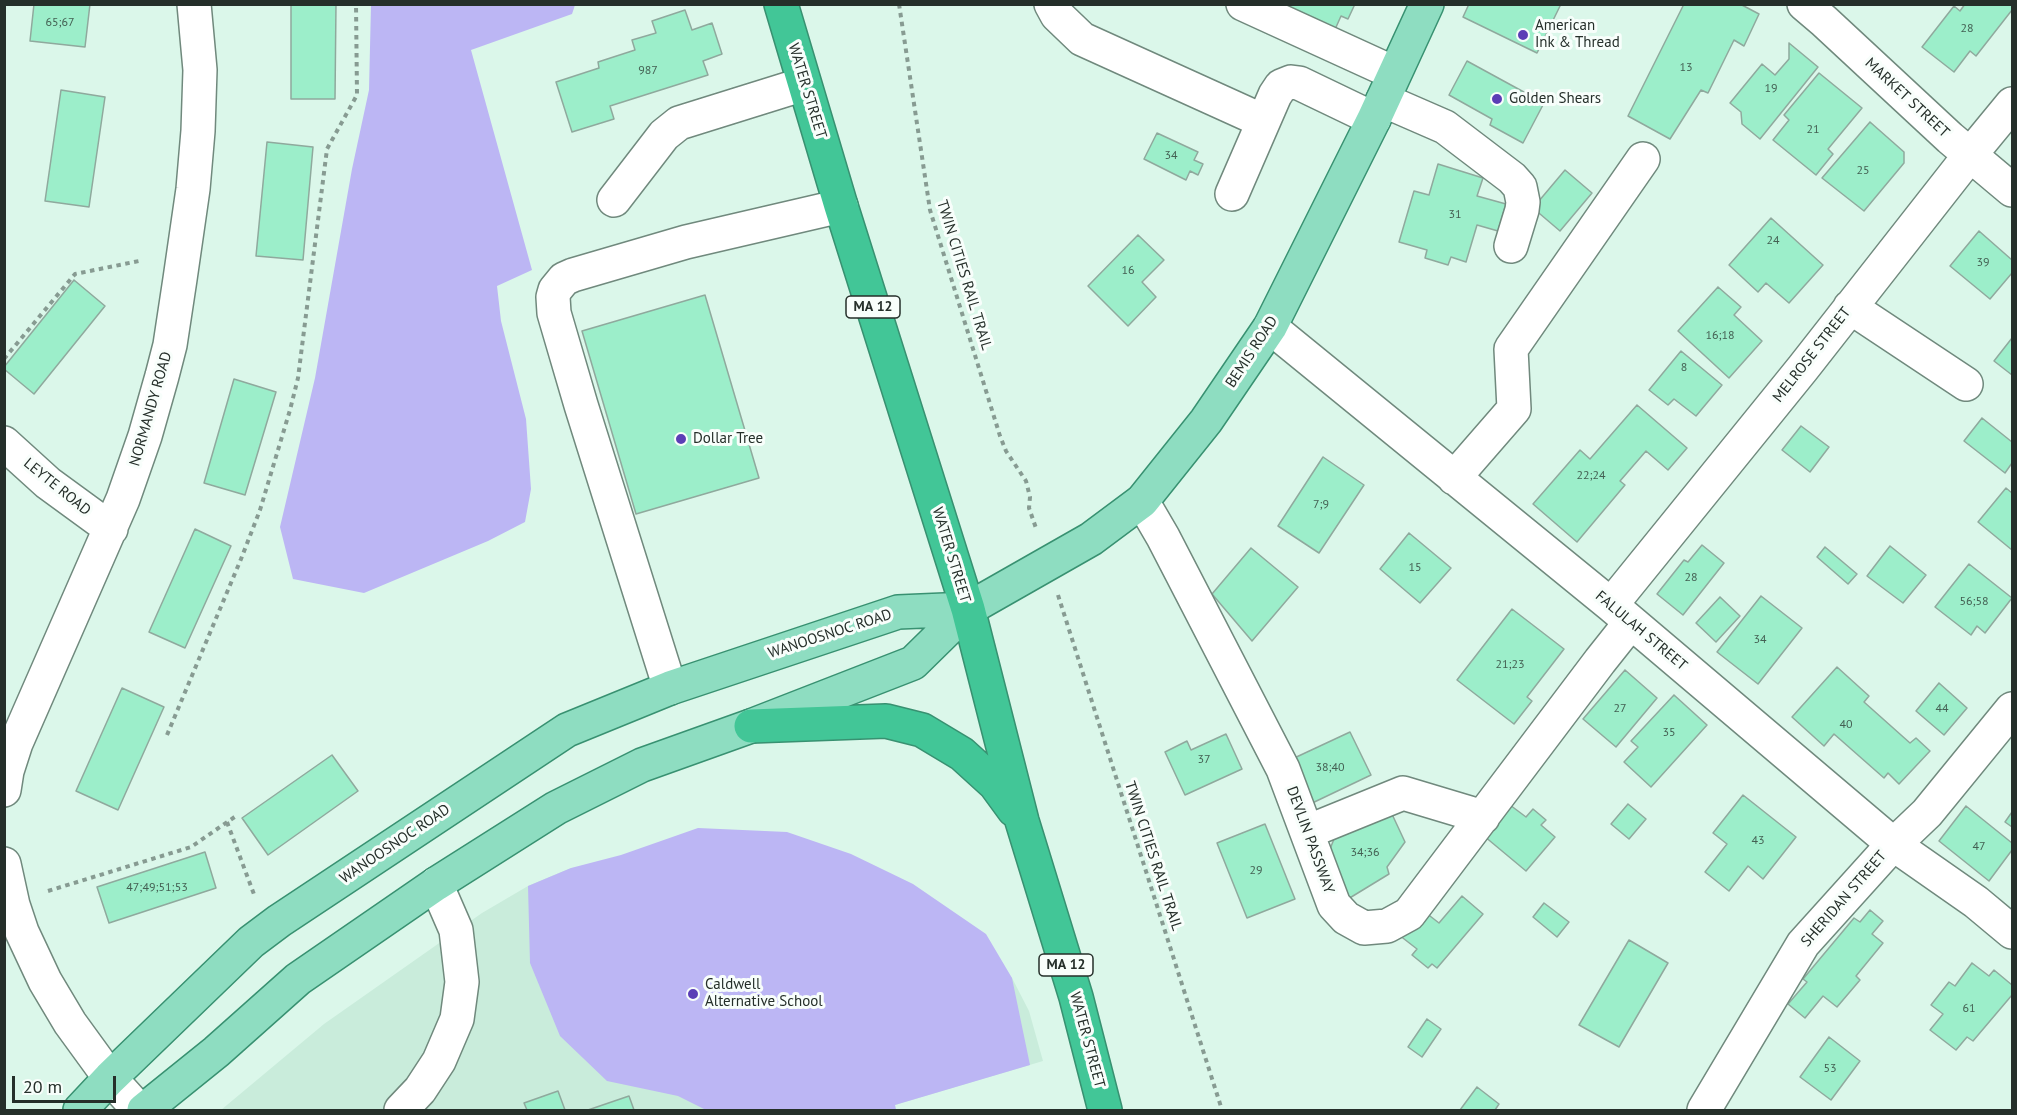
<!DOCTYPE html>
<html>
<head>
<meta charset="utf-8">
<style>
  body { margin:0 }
  #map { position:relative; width:2017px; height:1115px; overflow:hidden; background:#dbf7ea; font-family:"PT Sans",sans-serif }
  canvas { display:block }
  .frame { position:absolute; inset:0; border:6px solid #252f2a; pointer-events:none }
  .scale { position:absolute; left:12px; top:1076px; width:104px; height:27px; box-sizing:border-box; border:3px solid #252f2a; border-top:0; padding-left:8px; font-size:18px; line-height:21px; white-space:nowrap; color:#252f2a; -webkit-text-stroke:4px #f8fefb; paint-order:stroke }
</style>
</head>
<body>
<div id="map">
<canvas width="2017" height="1115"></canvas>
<div class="frame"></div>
<div class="scale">20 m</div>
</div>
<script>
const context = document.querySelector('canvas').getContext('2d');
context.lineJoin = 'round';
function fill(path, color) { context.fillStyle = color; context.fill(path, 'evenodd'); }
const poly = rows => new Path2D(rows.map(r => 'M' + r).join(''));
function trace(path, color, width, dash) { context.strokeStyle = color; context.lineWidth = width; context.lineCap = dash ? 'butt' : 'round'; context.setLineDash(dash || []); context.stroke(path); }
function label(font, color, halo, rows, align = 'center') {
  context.font = font + ' "PT Sans",sans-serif'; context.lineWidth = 6; context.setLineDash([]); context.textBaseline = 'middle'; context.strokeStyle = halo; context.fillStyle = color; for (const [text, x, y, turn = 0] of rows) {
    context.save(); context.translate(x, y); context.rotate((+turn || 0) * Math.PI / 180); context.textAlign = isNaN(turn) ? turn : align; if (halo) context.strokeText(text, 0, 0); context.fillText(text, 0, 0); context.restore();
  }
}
const built = poly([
  [571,868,987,952,1012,978,1029,1011,1043,1061,895,1105,896,1110,221,1110,324,1024,482,913,528,886]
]);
const green = poly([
  [371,5,575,5,572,14,471,50,532,270,497,286,501,321,526,419,531,489,525,522,488,541,364,593,293,579,280,527,315,378,352,169,369,90],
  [698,828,787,832,851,854,913,884,986,934,1012,978,1030,1065,895,1105,896,1110,706,1110,678,1096,607,1081,560,1036,530,963,528,886,571,868,621,855]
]);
const building = poly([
  [34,4,90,4,85,47,30,41,34,4],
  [291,4,336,4,335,99,291,99,291,4],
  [1268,4,1355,4,1348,19,1341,16,1333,34,1268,4],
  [1469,4,1561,4,1537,53,1463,17,1469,4],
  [1684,4,1740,4,1759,14,1744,46,1734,40,1708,93,1701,90,1670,139,1628,116,1684,4],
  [1965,4,2012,4,2012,10,1976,56,1970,51,1954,72,1922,47,1954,6,1960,11,1965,4],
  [685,10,692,30,712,23,722,54,703,61,708,75,610,106,614,119,572,132,556,82,599,68,598,62,635,50,632,40,656,33,652,21,685,10],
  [1789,43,1818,67,1760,139,1742,124,1741,112,1730,103,1762,64,1775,75,1789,59,1789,43],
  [1467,61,1544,103,1523,143,1490,125,1492,119,1449,95,1467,61],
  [1819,73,1862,108,1828,149,1833,154,1816,175,1773,140,1789,120,1784,115,1819,73],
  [61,90,105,97,89,207,45,201,61,90],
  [1870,122,1904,152,1904,163,1864,211,1822,178,1870,122],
  [1157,133,1198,152,1194,160,1203,164,1198,175,1190,171,1186,180,1144,159,1157,133],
  [267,142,313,147,303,260,256,256,267,142],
  [1438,164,1483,178,1477,196,1506,204,1498,231,1477,225,1466,262,1451,257,1448,265,1425,258,1427,250,1399,242,1414,191,1429,195,1438,164],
  [1565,170,1592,193,1560,231,1533,208,1565,170],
  [1771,218,1823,265,1789,303,1766,283,1758,292,1729,265,1771,218],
  [1979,231,2012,260,2012,273,1990,299,1950,266,1979,231],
  [1138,235,1164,260,1142,282,1156,297,1128,326,1088,286,1138,235],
  [74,280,105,306,34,394,4,369,4,367,74,280],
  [1718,287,1741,307,1734,315,1762,341,1729,378,1678,331,1718,287],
  [705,295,759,478,636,514,582,331,705,295],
  [2012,338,2012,375,1994,361,2012,338],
  [1681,351,1722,385,1696,416,1674,399,1668,405,1649,390,1681,351],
  [234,379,276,392,245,495,204,483,234,379],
  [1637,405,1687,448,1668,470,1646,451,1620,481,1625,485,1577,542,1533,504,1580,450,1590,459,1637,405],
  [1982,418,2012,442,2012,463,2005,473,1964,441,1982,418],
  [1801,426,1829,447,1810,472,1782,450,1801,426],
  [1323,457,1364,485,1319,553,1278,526,1323,457],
  [2006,488,2012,493,2012,550,1978,522,2006,488],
  [195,529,231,546,185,648,149,632,195,529],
  [1409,533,1451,568,1420,603,1380,569,1409,533],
  [1702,545,1724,563,1683,615,1657,594,1684,560,1688,562,1702,545],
  [1890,546,1926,575,1903,603,1867,576,1890,546],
  [1825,547,1857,574,1848,584,1817,557,1825,547],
  [1251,548,1298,587,1252,641,1212,594,1251,548],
  [1969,564,2012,598,1985,633,1977,626,1971,635,1935,607,1969,564],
  [1761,596,1802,628,1758,684,1717,652,1761,596],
  [1720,597,1740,616,1716,642,1696,623,1720,597],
  [1512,609,1564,649,1527,697,1532,701,1514,724,1457,680,1512,609],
  [1837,667,1869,696,1864,702,1910,743,1916,738,1930,751,1899,784,1888,773,1884,778,1834,734,1824,746,1792,717,1837,667],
  [1625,670,1657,698,1616,747,1583,719,1625,670],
  [1939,683,1967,708,1944,735,1916,711,1939,683],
  [122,688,164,707,118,810,76,791,122,688],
  [1674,695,1707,725,1651,787,1624,762,1638,747,1631,741,1674,695],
  [1350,732,1371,775,1306,806,1290,760,1350,732],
  [1226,734,1242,769,1185,795,1165,752,1187,741,1191,750,1226,734],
  [332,755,358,791,268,855,242,818,332,755],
  [1743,795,1796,837,1763,879,1748,866,1729,891,1705,872,1727,844,1713,833,1743,795],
  [1628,804,1646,819,1629,839,1611,824,1628,804],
  [1510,805,1526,817,1533,809,1546,820,1541,825,1555,837,1526,871,1484,836,1510,805],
  [1966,806,2012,843,2012,850,1989,881,1939,841,1966,806],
  [1391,812,1405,842,1387,867,1389,874,1348,899,1330,849,1334,839,1391,812],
  [2012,812,2012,827,2005,822,2012,812],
  [1265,824,1295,899,1247,918,1217,843,1265,824],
  [205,852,216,888,109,923,97,887,205,852],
  [1462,896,1483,914,1437,968,1432,964,1428,968,1412,955,1417,949,1399,935,1421,909,1439,923,1462,896],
  [1544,903,1569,922,1557,937,1533,917,1544,903],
  [1870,910,1883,921,1872,934,1883,943,1856,976,1860,980,1837,1007,1823,996,1805,1018,1788,1004,1807,982,1803,979,1854,918,1860,922,1870,910],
  [1629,940,1668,963,1619,1047,1579,1025,1629,940],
  [1972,963,1989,976,1994,970,2012,985,2012,995,1973,1041,1967,1037,1956,1050,1930,1030,1943,1014,1931,1005,1949,982,1955,986,1972,963],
  [1427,1019,1441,1029,1422,1057,1408,1047,1427,1019],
  [1829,1037,1860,1061,1831,1100,1800,1077,1829,1037],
  [1477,1087,1499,1104,1495,1110,1460,1110,1477,1087],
  [558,1091,565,1110,527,1110,524,1103,558,1091],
  [629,1096,634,1110,588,1110,629,1096]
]);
const path = poly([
  [899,4,930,210,1000,436,1006,451,1026,481,1030,497,1029,508,1037,531],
  [4,359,75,274,139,261],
  [1058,595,1222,1110],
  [167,735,241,559,260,510,290,410,298,378,327,149,357,95,356,4],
  [227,822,255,897],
  [48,891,191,847,236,816]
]);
const minor = poly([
  [1051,4,1057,15,1082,39,1263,121],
  [1243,4,1394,73],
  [1804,4,1824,21,1950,138,2012,190],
  [1383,100,1445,127,1512,178,1520,187,1523,202,1522,210,1511,246],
  [1232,194,1275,95,1281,86,1291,82,1299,83,1374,119],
  [614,200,664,135,679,123,804,84],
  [1850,307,1966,384],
  [1270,327,1611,605,1893,844,1976,902,2012,932],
  [4,443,48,483,111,529],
  [1454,478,1514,409,1511,349,1643,159],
  [1142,501,1163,537,1283,769,1334,905,1346,918,1364,928,1387,926,1409,914,1600,661,1631,622],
  [1611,605,1803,368,1970,155,2012,104],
  [670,688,581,405,554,313,553,297,555,290,564,279,573,275,686,242,841,206],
  [4,790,7,771,16,743,123,499,145,436,162,376,170,345,180,279,193,189,198,131,200,70,194,4],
  [1307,832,1403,793,1483,817],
  [4,864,13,905,22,932,45,981,70,1023,110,1078,139,1110],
  [401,1110,420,1090,439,1061,457,1019,462,982,456,930,436,884],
  [1704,1110,1803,944,1886,852,1927,813,2012,709]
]);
const major = poly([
  [80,1110,110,1078,251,942,279,921,567,730,670,688,898,612,968,609],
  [144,1110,216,1052,298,979,436,884,556,808,642,765,751,726,913,663,968,609,1091,539,1142,501,1206,421,1270,327,1374,119,1427,4]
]);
const highway = poly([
  [781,4,841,206,968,609,1022,821,1076,997,1105,1110],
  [751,726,886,721,922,730,962,754,995,784,1014,810]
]);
const markers = [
  [1523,35,6,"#5b3eb6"],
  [1497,99,6,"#5b3eb6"],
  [681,439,6,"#5b3eb6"],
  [693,994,6,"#5b3eb6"]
];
const numberNames = [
  ["65;67",60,23],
  ["28",1967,29],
  ["13",1686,68],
  ["987",648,71],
  ["19",1771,89],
  ["21",1813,130],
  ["34",1171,156],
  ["25",1863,171],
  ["31",1455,215],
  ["24",1773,241],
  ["39",1983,263],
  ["16",1128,271],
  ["16;18",1720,336],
  ["8",1684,368],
  ["22;24",1591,476],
  ["7;9",1321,505],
  ["15",1415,568],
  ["28",1691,578],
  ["56;58",1974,602],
  ["34",1760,640],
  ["21;23",1510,665],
  ["27",1620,709],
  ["44",1942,709],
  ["40",1846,725],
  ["35",1669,733],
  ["37",1204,760],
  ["38;40",1330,768],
  ["43",1758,841],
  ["47",1979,847],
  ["34;36",1365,853],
  ["29",1256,871],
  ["47;49;51;53",157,888],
  ["61",1969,1009],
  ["53",1830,1069]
];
const shields = [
  [873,307,54],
  [1066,965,54]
];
const shieldNames = [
  ["MA 12",873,307],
  ["MA 12",1066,965]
];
const poiNames = [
  ["American",1535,26],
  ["Ink & Thread",1535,43],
  ["Golden Shears",1509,99],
  ["Dollar Tree",693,439],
  ["Caldwell",705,985],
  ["Alternative School",705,1002]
];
const streetNames = [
  ["WATER STREET",807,91,73],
  ["MARKET STREET",1907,98,43],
  ["TWIN CITIES RAIL TRAIL",964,275,73],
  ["BEMIS ROAD",1252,352,-57],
  ["MELROSE STREET",1812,355,-52],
  ["NORMANDY ROAD",151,409,-74],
  ["LEYTE ROAD",57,487,39],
  ["WATER STREET",951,555,73],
  ["FALULAH STREET",1641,631,40],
  ["WANOOSNOC ROAD",830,634,-18],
  ["DEVLIN PASSWAY",1310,840,70],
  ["WANOOSNOC ROAD",395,844,-34],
  ["TWIN CITIES RAIL TRAIL",1153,856,72],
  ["SHERIDAN STREET",1844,899,-49],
  ["WATER STREET",1087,1040,75]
];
fill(built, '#c9ecdb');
fill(green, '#bcb6f4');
fill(building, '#9ceeca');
trace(building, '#8fa99d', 1.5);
trace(minor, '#70897d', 36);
trace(major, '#389171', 36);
trace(highway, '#389171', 36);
trace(path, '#879b92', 4, [4.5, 4.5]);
trace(minor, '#fff', 33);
trace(major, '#8eddc1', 33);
trace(highway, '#42c697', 33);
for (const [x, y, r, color] of markers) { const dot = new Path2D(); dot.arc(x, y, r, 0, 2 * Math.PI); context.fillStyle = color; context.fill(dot); trace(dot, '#f8fefb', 2); }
label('12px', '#435f52', null, numberNames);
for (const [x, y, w] of shields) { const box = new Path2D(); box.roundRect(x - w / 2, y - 11, w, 22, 4.5); context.fillStyle = '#f8fefb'; context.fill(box); trace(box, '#252f2a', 1.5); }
label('bold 14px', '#252f2a', null, shieldNames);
label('15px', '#252f2a', '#f8fefb', poiNames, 'left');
label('15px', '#252f2a', '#f8fefb', streetNames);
</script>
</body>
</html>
